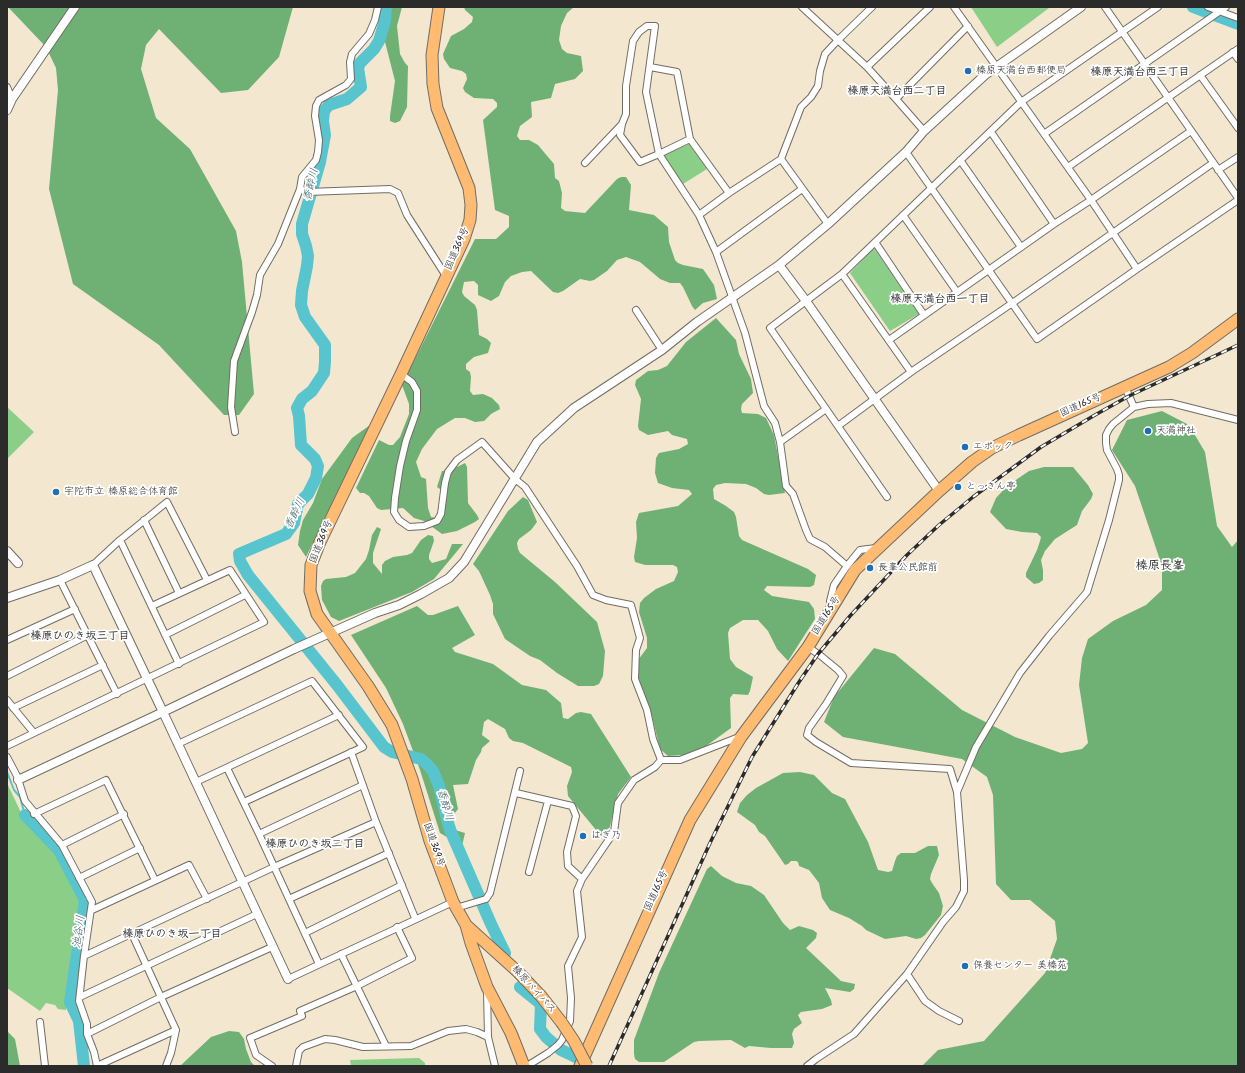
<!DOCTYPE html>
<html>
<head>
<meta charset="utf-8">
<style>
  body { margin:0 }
  #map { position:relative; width:1245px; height:1073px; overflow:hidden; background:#f3e7d0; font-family:Kalam,sans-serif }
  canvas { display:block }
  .frame { position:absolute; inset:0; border:8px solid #2b2b2b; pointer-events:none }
</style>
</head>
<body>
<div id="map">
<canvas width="1245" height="1073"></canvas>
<div class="frame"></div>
</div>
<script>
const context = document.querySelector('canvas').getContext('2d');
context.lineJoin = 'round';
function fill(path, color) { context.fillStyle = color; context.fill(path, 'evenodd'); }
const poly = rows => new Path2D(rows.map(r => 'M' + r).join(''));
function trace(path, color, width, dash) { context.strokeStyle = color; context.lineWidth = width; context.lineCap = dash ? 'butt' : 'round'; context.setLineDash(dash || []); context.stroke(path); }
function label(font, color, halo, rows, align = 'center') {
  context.font = font + ' Kalam,"Klee One",sans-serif'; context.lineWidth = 3.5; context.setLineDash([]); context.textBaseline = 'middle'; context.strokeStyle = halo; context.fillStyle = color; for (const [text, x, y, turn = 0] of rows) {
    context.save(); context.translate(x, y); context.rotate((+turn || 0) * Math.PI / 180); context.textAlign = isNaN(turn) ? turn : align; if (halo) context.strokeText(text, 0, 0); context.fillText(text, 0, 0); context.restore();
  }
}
const green = poly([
  [971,7,1048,7,1049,8,997,47],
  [689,144,707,169,683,184,664,155],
  [874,248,919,314,890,331,850,273],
  [7,407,34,432,7,459],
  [7,783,24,819,56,852,81,902,82,912,66,1010,58,1009,55,1005,46,1003,40,1011,7,988],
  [419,1058,425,1063,425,1066,351,1066,350,1060]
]);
const forest = poly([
  [8,7,293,7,279,57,248,90,221,93,159,29,146,45,141,69,156,118,190,149,236,231,242,262,254,394,239,415,224,415,159,345,73,284,49,189,58,90,56,68,46,47],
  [389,7,402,7,397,26,400,54,405,63,408,66,407,107,400,121,395,123,390,121,390,116,395,81,384,38],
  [464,7,574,7,567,13,561,26,559,40,562,49,567,53,581,56,583,71,575,79,555,84,551,98,531,102,532,117,520,126,517,136,520,140,529,140,538,145,554,164,555,178,559,181,562,193,561,208,565,211,585,213,617,179,621,177,626,177,631,185,629,210,654,215,668,227,669,242,675,260,678,263,683,265,703,269,714,285,717,299,703,303,695,310,692,306,683,287,680,283,670,283,660,279,640,262,626,257,617,260,607,271,594,280,590,281,580,279,563,291,558,293,553,292,531,271,522,272,511,276,505,282,499,296,491,301,478,295,478,285,474,281,464,282,462,292,464,296,475,305,477,310,479,335,487,339,491,343,488,353,474,357,466,364,466,369,470,372,471,377,470,391,473,395,483,394,492,398,499,405,500,409,491,414,484,421,475,422,465,418,455,418,437,429,422,449,416,462,421,477,426,479,428,508,431,517,443,519,447,494,437,487,442,471,451,470,465,463,467,467,468,503,477,515,479,519,475,522,457,531,442,534,424,521,414,518,403,508,381,510,377,508,369,496,364,493,360,493,356,488,379,440,389,445,393,445,400,437,409,414,409,404,402,385,475,239,496,239,509,227,509,216,495,210,483,120,497,107,497,103,493,99,474,98,465,92,463,88,467,79,466,74,462,71,450,68,444,59,443,54,451,36,464,29,472,22,473,17,465,10],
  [716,318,736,340,739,354,751,379,753,393,742,404,741,409,742,413,758,414,766,418,774,435,785,493,769,495,764,494,756,488,746,484,725,483,716,485,713,489,714,499,726,506,734,512,736,517,739,536,742,540,808,569,816,575,814,585,810,587,767,586,764,590,772,596,809,602,814,609,815,619,788,661,777,649,768,631,758,620,743,620,730,628,728,633,730,659,736,667,753,677,750,691,748,695,733,694,730,698,731,728,702,749,683,755,668,756,660,749,650,708,639,679,638,660,647,648,647,638,639,612,640,603,644,598,656,589,674,581,678,572,677,567,673,565,645,565,635,562,634,557,637,538,636,522,639,513,678,506,692,494,689,490,672,488,658,483,655,473,656,458,659,453,679,449,688,444,687,439,672,435,668,431,648,435,639,430,638,426,641,399,635,385,636,380,648,371,658,370,667,366,686,342],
  [1162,411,1189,425,1205,452,1217,526,1232,547,1238,540,1238,1066,922,1066,938,1050,984,1041,1045,973,1057,939,1055,921,1030,900,1011,900,996,884,993,795,987,777,962,759,843,737,824,722,834,697,874,648,895,654,962,710,1015,737,1061,753,1082,749,1088,743,1079,685,1082,658,1088,639,1113,621,1146,605,1162,590,1162,566,1135,486,1112,450,1127,420],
  [370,425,306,557,298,545,300,531,303,520,313,503,322,479,352,438],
  [1044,467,1073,467,1088,485,1093,494,1091,499,1082,511,1077,525,1055,539,1045,551,1041,560,1043,570,1043,580,1039,583,1034,584,1026,577,1026,573,1037,550,1040,541,1041,537,1037,533,1022,532,1006,529,990,512,996,498,1007,486,1029,471],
  [523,497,528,500,537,522,531,530,519,539,517,543,518,549,520,553,555,582,597,622,605,651,603,676,599,684,594,686,578,686,557,673,540,660,530,656,505,639,493,614,493,604,490,595,479,571,473,564,508,511],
  [377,527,381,529,373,553,373,563,382,574,382,565,385,561,393,557,407,555,412,553,421,540,428,535,433,536,434,541,429,555,429,559,432,563,446,559,452,544,463,544,434,579,412,592,339,621,331,617,322,600,321,586,323,581,326,579,346,577,355,573,366,559,369,550,372,535],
  [417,606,428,615,433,615,458,606,475,635,452,648,455,652,493,664,522,685,546,690,561,703,563,718,568,719,576,713,581,712,591,714,631,777,618,794,609,830,601,836,568,796,567,786,572,772,571,767,523,743,513,741,509,738,505,729,488,719,484,722,482,735,490,741,482,748,481,752,476,760,468,784,453,785,458,809,455,813,444,814,445,827,465,833,462,846,440,833,420,770,403,724,386,688,351,635],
  [800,772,814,775,832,793,845,799,868,842,878,870,888,872,892,871,895,861,897,856,901,853,915,853,928,846,937,846,939,855,931,874,930,879,932,883,939,893,943,906,941,915,925,935,921,938,916,939,906,936,885,939,866,930,862,926,849,918,830,910,822,898,819,883,809,870,799,866,798,862,796,861,791,861,788,864,785,865,765,836,759,832,755,825,737,812,740,803,747,795,756,788,783,773],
  [711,866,722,876,736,883,751,886,764,895,783,923,790,930,799,926,813,930,817,933,816,938,806,948,841,981,855,984,854,989,850,992,825,988,831,1000,832,1005,822,1009,801,1012,798,1015,802,1023,794,1029,792,1034,794,1043,792,1048,771,1048,749,1046,745,1048,731,1040,699,1041,694,1042,664,1062,639,1062,635,1059,634,1054,634,1040,659,973,707,869],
  [7,1031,15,1039,20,1066,7,1066],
  [229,1031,239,1032,244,1039,246,1049,251,1062,255,1066,180,1066,211,1037]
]);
const stream = poly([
  [7,772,14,790,20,797,25,815]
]);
const river = poly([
  [386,7,385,21,379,41,374,49,360,63,358,68,361,87,347,99,329,105,324,111,323,121,325,135,320,162,302,224,302,234,306,246,308,256,307,266,302,291,301,305,305,317,325,345,325,362,324,373,312,391,302,399,297,408,299,416,301,445,315,459,318,466,316,478,308,494,298,504,294,523,286,534,239,554,240,561,248,575,337,685,384,747,392,752,421,759,428,765,433,771,439,786,448,823,451,832,491,924,505,953],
  [1193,7,1238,24],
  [25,815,59,850,85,900,70,1002,79,1021,84,1066],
  [520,987,541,1004,540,1029,546,1037,561,1050,576,1057]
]);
const minor = poly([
  [378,7,375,20,369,34,352,54,350,62,351,79,346,85,319,100,316,106,315,116,319,140,318,152,316,160,302,177,300,189,307,192,390,189,398,193,407,215,446,276],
  [802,7,867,67,896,99,924,131],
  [954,7,1091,200,1137,269],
  [1105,7,1238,198],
  [1208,7,1238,18],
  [1233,52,1238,59],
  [650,67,677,72,690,139,729,193],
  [867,67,930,7],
  [1200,75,1238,128],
  [7,87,12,99],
  [896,99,968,26],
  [991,132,1054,224],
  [1044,134,1226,7],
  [690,139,659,154,640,162,620,135,622,124,626,114,626,86,633,41,639,32,647,26,655,26,646,92,659,154,699,215,716,252,745,333,764,406,775,423,780,442,786,486,793,494,806,530,810,539,825,547,847,566],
  [906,152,1037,339,1137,269,1238,200],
  [781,159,828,224],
  [960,160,1021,247],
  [585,163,622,124],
  [1068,167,1238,49],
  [1218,170,1238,157],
  [699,215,729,193,781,159,801,107,811,97,818,86,820,71,825,54,838,40,872,7],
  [903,215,957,292],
  [875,242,924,315],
  [716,252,802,189],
  [842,274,911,372],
  [1011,304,1213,163],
  [636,310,662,350],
  [889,340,1054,224,1091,200,1191,131],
  [401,374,412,382,417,391,417,410,406,441,400,466,395,498,394,512,399,520,409,527,424,526,437,521,441,514,445,483,448,472,457,460,482,442,515,479,525,487,577,566,593,595,606,600,631,605,640,638,636,650,635,679,647,710,653,739,661,760],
  [1125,387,1134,407],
  [838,426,911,372,1011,304],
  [235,432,231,407,234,361,252,312,257,295,260,275,278,244,300,189],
  [780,442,826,409],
  [887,497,770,328,842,274,1021,102,1158,7],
  [144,520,179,593],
  [120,540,179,664],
  [93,565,120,540,167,502,207,580],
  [60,580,117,694],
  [831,607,830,601,834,585,847,566,860,550,876,548],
  [165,635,245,595],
  [7,640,75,609],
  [7,676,88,635],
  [7,700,34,733],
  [13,708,103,665],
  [178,744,312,681,363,747,244,802],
  [7,746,264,622,230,570,152,606],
  [351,752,376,822,415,918],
  [7,757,17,776,25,801,62,845,92,902,84,956,79,1001,87,1024,87,1034,94,1052,97,1066],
  [227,768,259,834,319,964],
  [196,782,339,715],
  [957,792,976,747,1020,673,1049,636,1087,592,1109,520,1119,480,1119,475,1117,469,1107,450,1106,443,1106,435,1109,429,1113,424,1134,407,1148,404,1171,403,1238,420],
  [516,793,572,806,576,816,567,852,568,866,582,879],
  [34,814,106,780,155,880],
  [259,834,363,785],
  [62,845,124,814],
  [529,872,548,801],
  [79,878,140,848],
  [289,899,389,853],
  [456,908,486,899,490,893,520,771],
  [92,910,189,865,207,899],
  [305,933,402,885],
  [132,934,176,1030,171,1053,166,1066],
  [341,954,386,1046],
  [84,956,274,867,376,822],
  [907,974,925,1001,939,1011,959,1021],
  [288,979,453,902],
  [487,991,488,1037,495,1066],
  [80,997,257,914],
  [40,1022,45,1066],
  [87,1034,161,997,272,947],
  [97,1066,176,1030],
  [272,1066,256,1055,250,1038,302,1016,300,1011,357,986,412,958,397,927],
  [296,1066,299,1051,303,1047,325,1039,335,1040,363,1047,411,1046,448,1031,466,1029,477,1032,488,1037],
  [527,1066,548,1053,558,1045,562,1040,570,1021,571,998,568,966,582,937,577,891,582,879,614,832,618,803,634,780,655,767,661,760,680,760,739,737],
  [807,1066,816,1059,854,1034,907,974,943,922,956,907,964,891,964,880,957,792,950,769,851,763,816,742,807,735,809,728,826,704,843,676,838,670,821,656,808,647]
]);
const tertiary = poly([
  [7,110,12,99,75,7],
  [779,265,806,301,939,491],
  [7,551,18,563],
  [7,598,60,580,93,565,163,712,294,649,375,613,399,605,421,594,449,578,464,562,537,442,574,408,662,350,697,322,779,265,828,224,906,152,924,131,985,75,1081,7],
  [18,780,163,712,288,979]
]);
const trunk = poly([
  [439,7,432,55,433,84,437,108,469,188,471,205,470,220,464,239,401,374,320,542,311,565,310,591,317,614,368,686,392,725,412,779,430,841,453,902,466,925,471,943,487,987,511,1033,524,1066],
  [466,925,518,972,541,996,562,1023],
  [580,1066,690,820,741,737,808,647,855,570,939,491,972,462,992,448,1019,435,1169,367,1192,353,1238,319]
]);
const rail = poly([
  [609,1066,710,843,752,757,799,682,818,654,850,616,907,555,939,525,973,497,1041,447,1095,415,1129,396,1238,345]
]);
const trunkBridge = poly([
  [562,1023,574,1041,587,1066]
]);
const markers = [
  [968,71,4,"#1f6fb2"],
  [1148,431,4,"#1f6fb2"],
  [965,447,4,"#1f6fb2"],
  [958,487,4,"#1f6fb2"],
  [56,492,4,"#1f6fb2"],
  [870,568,4,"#1f6fb2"],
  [583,836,4,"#1f6fb2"],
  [965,966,4,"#1f6fb2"]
];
const poiNames = [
  ["榛原天満台西郵便局",976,71],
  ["天満神社",1156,431],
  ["エポック",973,447],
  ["とっきん亭",966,487],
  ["宇陀市立 榛原総合体育館",64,492],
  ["長峯公民館前",878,568],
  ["はぎ乃",591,836],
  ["保養センター 美榛苑",973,966]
];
const streetNames = [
  ["国道369号",458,249,-66],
  ["国道165号",1081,406,-24],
  ["国道369号",322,542,-68],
  ["国道165号",827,616,-58],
  ["国道369号",433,845,71],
  ["国道165号",657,891,-66],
  ["榛原バイパス",533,990,48]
];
const neighbourhoodNames = [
  ["榛原天満台西三丁目",1140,73],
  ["榛原天満台西二丁目",897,92],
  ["榛原天満台西一丁目",940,300],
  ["榛原ひのき坂三丁目",80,637],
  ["榛原ひのき坂二丁目",315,845],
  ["榛原ひのき坂一丁目",172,935]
];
const waterNames = [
  ["香酔川",312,185,-76],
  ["香酔川",296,514,-64],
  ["香酔川",444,805,74],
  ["池谷川",80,932,-82]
];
const quarterNames = [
  ["榛原長峯",1160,567]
];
fill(green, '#8ace87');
fill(forest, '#6fb174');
trace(stream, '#57c4ce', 2);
trace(river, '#57c4ce', 12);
trace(minor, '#716d65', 8);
trace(tertiary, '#716d65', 10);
trace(trunk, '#716d65', 13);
trace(minor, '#fff', 6);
trace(tertiary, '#fff', 8);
trace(trunk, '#febb71', 11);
trace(rail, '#2b2b2b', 3.5);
trace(rail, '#fff', 2, [6]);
trace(trunkBridge, '#716d65', 13, []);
trace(trunkBridge, '#febb71', 11);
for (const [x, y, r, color] of markers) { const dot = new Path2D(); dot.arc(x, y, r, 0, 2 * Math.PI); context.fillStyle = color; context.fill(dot); trace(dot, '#fff', 1.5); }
label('10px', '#2b2b2b', '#fff', poiNames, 'left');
label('10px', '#2b2b2b', '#fff', streetNames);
label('bold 11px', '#2b2b2b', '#fff', neighbourhoodNames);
label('italic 11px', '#3a6164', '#fff', waterNames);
label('bold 12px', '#2b2b2b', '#fff', quarterNames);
</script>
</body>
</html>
